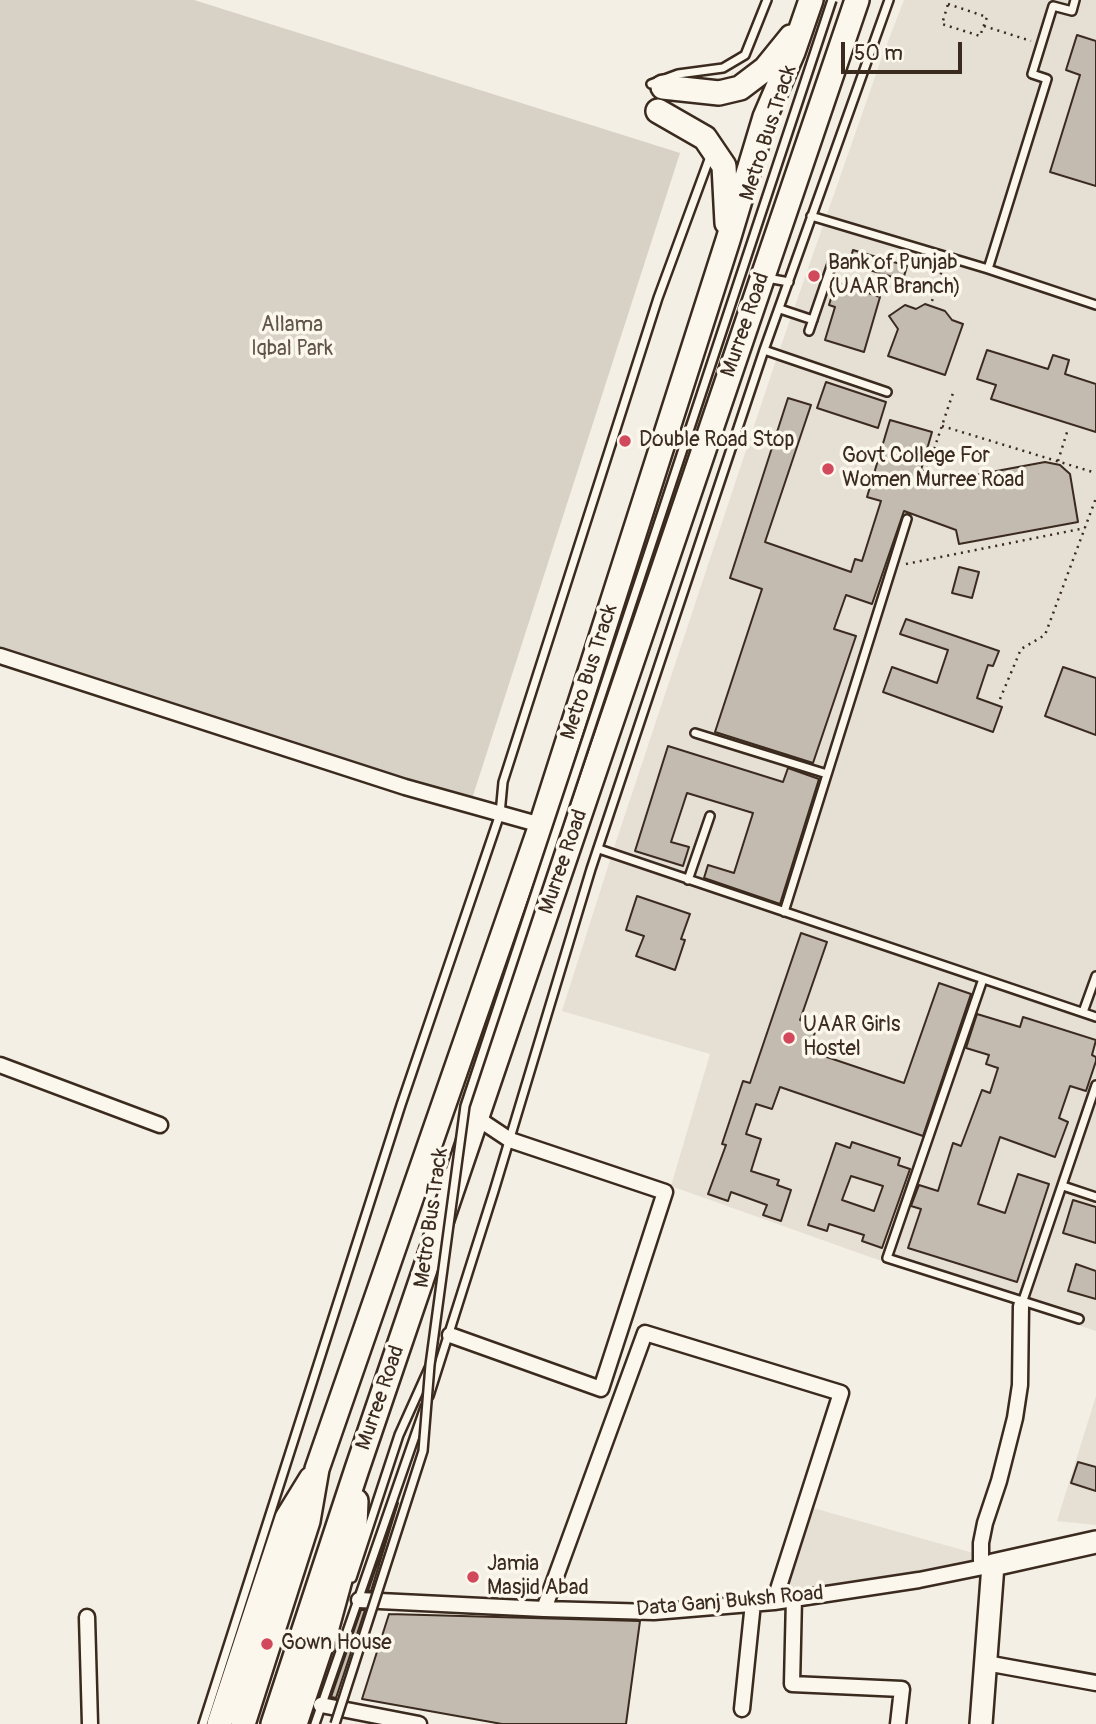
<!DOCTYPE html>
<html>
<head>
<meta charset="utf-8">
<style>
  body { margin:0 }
  #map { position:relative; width:1096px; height:1724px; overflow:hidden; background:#f3efe4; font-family:Pangolin,sans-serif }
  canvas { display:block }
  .scale { position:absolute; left:841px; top:42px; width:121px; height:32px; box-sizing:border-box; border:4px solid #3b2a1e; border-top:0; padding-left:9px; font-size:21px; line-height:24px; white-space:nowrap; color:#3b2a1e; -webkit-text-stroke:5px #fbf7ec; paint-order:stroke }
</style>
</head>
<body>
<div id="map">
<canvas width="1096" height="1724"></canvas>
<div class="scale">50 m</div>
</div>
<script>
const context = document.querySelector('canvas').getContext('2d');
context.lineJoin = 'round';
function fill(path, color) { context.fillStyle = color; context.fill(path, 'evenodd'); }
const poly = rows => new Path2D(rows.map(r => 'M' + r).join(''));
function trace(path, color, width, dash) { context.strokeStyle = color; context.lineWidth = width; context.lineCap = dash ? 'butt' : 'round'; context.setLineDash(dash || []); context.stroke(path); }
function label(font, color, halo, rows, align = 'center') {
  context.font = font + ' Pangolin,sans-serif'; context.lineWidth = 7; context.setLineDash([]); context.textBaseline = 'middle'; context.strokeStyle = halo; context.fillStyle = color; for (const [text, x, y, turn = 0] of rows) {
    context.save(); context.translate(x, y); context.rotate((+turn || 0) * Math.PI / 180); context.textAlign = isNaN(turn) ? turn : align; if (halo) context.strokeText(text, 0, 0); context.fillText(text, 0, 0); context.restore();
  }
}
const built = poly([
  [904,0,1096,0,1096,1331,870,1257,671,1186,710,1054,562,1011,612,854,775,363,882,57],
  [1096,1396,1096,1525,1057,1521],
  [813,1508,977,1554,973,1561,913,1574,785,1593]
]);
const green = poly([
  [0,0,194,0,680,153,470,805,0,655]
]);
const building = poly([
  [1077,35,1096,41,1096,186,1050,172,1080,75,1066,70,1077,35],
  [853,250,907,266,903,280,849,264,853,250],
  [836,282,880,297,864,352,825,340,835,307,829,305,836,282],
  [925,304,945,311,952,320,963,324,945,375,888,356,898,329,889,316,905,305,916,309,925,304],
  [987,350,1048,369,1053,355,1069,360,1065,374,1096,384,1096,432,991,399,996,385,977,379,987,350],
  [826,382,886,402,878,428,817,408,826,382],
  [788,398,811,405,765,542,851,572,855,559,862,561,881,501,867,497,890,420,932,432,921,470,948,480,1045,462,1060,465,1070,474,1078,522,959,544,956,530,904,511,872,604,846,595,834,629,856,636,813,763,715,732,762,589,730,578,788,398],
  [959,567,979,572,972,598,952,593,959,567],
  [906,619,999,651,993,666,988,665,977,698,1002,707,993,732,883,692,892,667,937,683,948,650,900,634,906,619],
  [1063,667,1096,678,1096,735,1045,716,1063,667],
  [668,746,783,782,788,768,819,779,780,904,704,878,708,865,734,873,753,813,687,793,671,842,689,847,683,866,635,851,668,746],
  [637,896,690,914,681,939,685,940,675,970,636,956,644,936,626,930,637,896],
  [801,933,827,942,800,1020,817,1026,809,1051,904,1083,939,983,971,994,923,1136,780,1087,772,1109,756,1104,746,1134,761,1139,751,1171,779,1180,777,1185,791,1190,781,1221,763,1215,767,1205,731,1192,728,1201,708,1194,726,1145,722,1144,743,1081,750,1083,801,933],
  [977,1014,1020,1027,1023,1017,1096,1040,1092,1055,1096,1057,1096,1061,1086,1091,1070,1086,1059,1118,1068,1122,1055,1157,1000,1137,978,1204,1005,1213,1018,1174,1049,1184,1017,1282,908,1248,921,1209,911,1206,919,1185,938,1191,953,1143,961,1146,982,1090,990,1093,998,1068,986,1064,989,1055,966,1048,977,1014],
  [852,1142,900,1158,898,1165,910,1169,882,1248,862,1241,864,1235,829,1224,827,1231,808,1225,836,1143,850,1148,852,1142],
  [851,1176,883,1186,874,1211,842,1200,851,1176],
  [1073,1200,1096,1207,1096,1243,1063,1233,1073,1200],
  [1076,1264,1096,1271,1096,1299,1068,1291,1076,1264],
  [1078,1462,1096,1467,1096,1491,1071,1483,1078,1462],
  [398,1503,371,1591,368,1591,398,1503],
  [361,1610,365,1610,336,1698,331,1697,361,1610],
  [389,1614,640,1621,626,1724,502,1724,362,1699,389,1614]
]);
const path = poly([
  [948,4,987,17,980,36,942,24,948,4],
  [984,26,1031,41],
  [932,301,943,267],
  [942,426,1096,473],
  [1058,461,1068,429],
  [923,482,954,390],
  [906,564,1085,528],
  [1000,699,1021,649,1045,635,1096,498]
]);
const lane = poly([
  [651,84,678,74,723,68,745,55,767,0],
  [811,216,988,269,1096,305],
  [988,269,1047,79,1032,74,1053,6,1072,11,1075,0],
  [767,278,789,282],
  [780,309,813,320],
  [809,331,833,261],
  [764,350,887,392],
  [695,733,827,774],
  [599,849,1096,1017],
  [688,880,710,816],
  [784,912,907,519],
  [983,979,887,1258,1079,1319],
  [1083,1012,1096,976],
  [1063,1186,1096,1197],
  [1022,1303,1096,1085],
  [429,1396,494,1191,591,869,764,350,889,0],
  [352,1578,399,1435,430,1366],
  [203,1724,401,1105,500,814,503,782,658,298,711,154],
  [315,1724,425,1407]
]);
const street = poly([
  [0,656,405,787,541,825],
  [0,1065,160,1125],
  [450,1335,601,1389,665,1192,510,1140,477,1118],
  [981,1567,981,1543,985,1523,999,1481,1015,1418,1020,1385,1021,1306],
  [794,1598,792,1684,902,1689,898,1724],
  [359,1600,544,1609,654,1612,774,1602,919,1580,993,1565],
  [544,1609,645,1333,841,1393,774,1602],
  [87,1617,90,1724],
  [986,1663,1096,1683],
  [321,1705,419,1724],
  [742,1709,753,1603]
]);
const secondary = poly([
  [981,1724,993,1565,1096,1542]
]);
const primary = poly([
  [663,87,719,93,740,88,765,69,791,37],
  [658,111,705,138,724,166,727,223],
  [219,1724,287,1518,311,1479],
  [243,1724,308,1521,317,1469,541,825,728,240,765,117,793,52,811,0],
  [273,1724,357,1469,857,0],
  [295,1724,326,1631,355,1525,356,1501]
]);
const laneBridge = poly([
  [335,1724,423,1451,430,1365,465,1106,832,0]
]);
const markers = [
  [814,276,7,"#d1495b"],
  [625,441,7,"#d1495b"],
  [828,469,7,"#d1495b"],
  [789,1038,7,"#d1495b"],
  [473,1577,7,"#d1495b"],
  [267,1644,7,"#d1495b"]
];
const streetNames = [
  ["Metro Bus Track",769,133,-72],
  ["Murree Road",746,325,-71],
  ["Metro Bus Track",590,672,-72],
  ["Murree Road",564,862,-71],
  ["Metro Bus Track",432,1218,-82],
  ["Murree Road",381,1398,-71],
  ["Data Ganj Buksh Road",730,1602,-5]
];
const poiNames = [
  ["Bank of Punjab",828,264],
  ["(UAAR Branch)",828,288],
  ["Double Road Stop",639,441],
  ["Govt College For",842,457],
  ["Women Murree Road",842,481],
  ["UAAR Girls",803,1026],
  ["Hostel",803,1050],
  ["Jamia",487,1565],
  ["Masjid Abad",487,1589],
  ["Gown House",281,1644]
];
const parkNames = [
  ["Allama",292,326],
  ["Iqbal Park",292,350]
];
fill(built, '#e5dfd4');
fill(green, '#d8d1c6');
fill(building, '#c3bbb0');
trace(building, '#3b2a1e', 2);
trace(lane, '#3b2a1e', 12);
trace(street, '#3b2a1e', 19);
trace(secondary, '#3b2a1e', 26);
trace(primary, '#3b2a1e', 28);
trace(path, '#3b2a1e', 2.5, [2, 5]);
trace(lane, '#fbf7ec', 7);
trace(street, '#fbf7ec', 14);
trace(secondary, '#fbf7ec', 21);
trace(primary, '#fbf7ec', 23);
trace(laneBridge, '#3b2a1e', 12, []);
trace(laneBridge, '#fbf7ec', 7);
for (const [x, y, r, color] of markers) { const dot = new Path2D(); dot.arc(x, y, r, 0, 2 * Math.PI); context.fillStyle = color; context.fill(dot); trace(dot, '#fbf7ec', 2.5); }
label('21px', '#3b2a1e', '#fbf7ec', streetNames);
label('21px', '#3b2a1e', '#fbf7ec', poiNames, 'left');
label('21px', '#625448', '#fbf7ec', parkNames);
</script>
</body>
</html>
